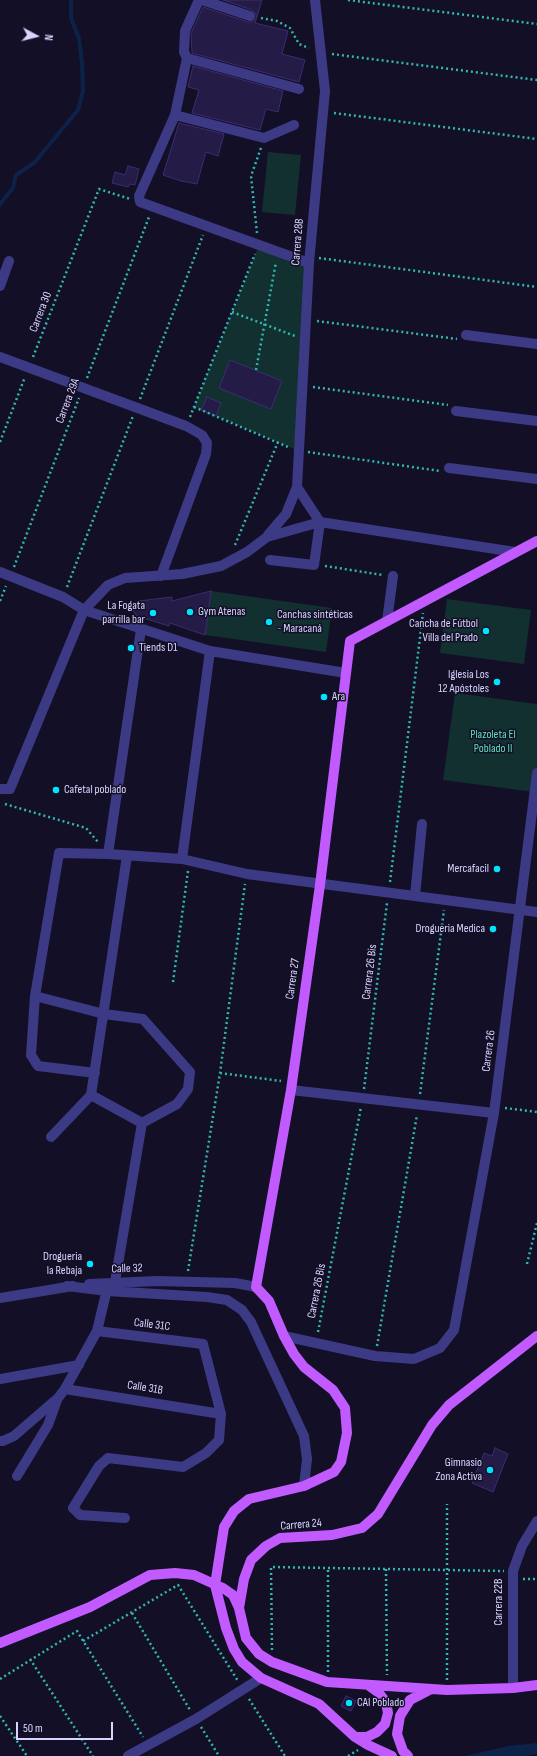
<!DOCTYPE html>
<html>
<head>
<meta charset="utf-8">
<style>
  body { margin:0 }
  #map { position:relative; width:537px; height:1756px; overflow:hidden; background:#130f26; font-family:"Sofia Sans Condensed",sans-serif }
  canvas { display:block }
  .north { position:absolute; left:16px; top:16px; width:40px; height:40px; -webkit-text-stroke:3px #130f26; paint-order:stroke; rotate:97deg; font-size:11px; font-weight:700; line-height:16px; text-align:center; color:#d9d4ff }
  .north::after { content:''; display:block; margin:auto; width:14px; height:18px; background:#d9d4ff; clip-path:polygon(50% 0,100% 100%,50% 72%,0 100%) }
  .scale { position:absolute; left:16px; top:1722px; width:97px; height:18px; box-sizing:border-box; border:2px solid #d9d4ff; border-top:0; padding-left:5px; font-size:12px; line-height:14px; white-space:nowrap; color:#d9d4ff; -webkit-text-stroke:3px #130f26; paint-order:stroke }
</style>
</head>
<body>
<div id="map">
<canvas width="537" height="1756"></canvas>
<div class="north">N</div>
<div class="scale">50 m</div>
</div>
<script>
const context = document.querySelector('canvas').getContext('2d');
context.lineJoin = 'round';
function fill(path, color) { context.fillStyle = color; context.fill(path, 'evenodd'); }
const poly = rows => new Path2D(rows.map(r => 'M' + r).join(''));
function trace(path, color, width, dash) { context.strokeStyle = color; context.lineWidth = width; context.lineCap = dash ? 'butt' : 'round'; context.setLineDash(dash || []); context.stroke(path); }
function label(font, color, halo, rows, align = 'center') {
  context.font = font + ' "Sofia Sans Condensed",sans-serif'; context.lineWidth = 3; context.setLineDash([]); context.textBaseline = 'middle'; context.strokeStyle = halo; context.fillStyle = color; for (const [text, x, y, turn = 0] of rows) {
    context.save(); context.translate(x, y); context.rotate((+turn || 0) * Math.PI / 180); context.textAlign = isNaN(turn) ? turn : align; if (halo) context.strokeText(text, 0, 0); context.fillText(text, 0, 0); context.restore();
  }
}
const green = poly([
  [268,152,301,155,295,215,262,212],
  [259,245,309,263,299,451,194,407],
  [211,591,332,608,326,652,205,635],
  [447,599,531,610,524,664,440,653],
  [455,693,537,704,537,773,534,792,443,780]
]);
const water = poly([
  [537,1743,537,1754,525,1756,465,1756,508,1746]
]);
const stream = poly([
  [0,204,13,188,16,175,34,163,78,110,83,91,82,63,79,39,71,18,71,0]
]);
const building = poly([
  [223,0,262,0,255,23,288,31,282,54,305,60,299,82,192,53,191,33,203,7,248,22,252,22,256,18,256,14,252,10,223,0],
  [193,66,283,91,278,112,266,109,260,130,192,113,199,90,188,87,193,66],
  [179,123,224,134,218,156,206,152,197,184,181,181,163,175,179,123],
  [128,166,139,169,135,185,130,184,128,187,112,183,115,172,125,175,128,166],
  [230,360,282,381,271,409,219,388,230,360],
  [207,397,221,403,216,416,201,410,207,397],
  [211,591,205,635,170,623,169,626,137,616,133,611,139,601,172,597,172,601,211,591],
  [495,1448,508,1454,493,1492,472,1483,484,1453,492,1456,495,1448],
  [346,1696,356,1701,351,1711,341,1706,346,1696]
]);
const path = poly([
  [348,0,537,24],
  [261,18,277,21,290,28,299,44,309,48],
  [332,54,537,80],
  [334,113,537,139],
  [257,233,251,176,261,148],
  [319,258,537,287],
  [232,312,295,336],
  [317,321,457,339],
  [33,357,99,189,130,199],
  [256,370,276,262],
  [87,378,149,217],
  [313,387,448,405],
  [140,399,203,235],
  [194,407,288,447],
  [190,417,255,254],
  [0,442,25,377],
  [308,452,440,471],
  [235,545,278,442],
  [325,566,383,575],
  [14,567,79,398],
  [67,587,133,416],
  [0,601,6,586],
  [5,804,86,828,98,842],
  [390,882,423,613],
  [173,982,188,871],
  [220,1073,281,1081],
  [364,1089,387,903],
  [420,1094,444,910],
  [505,1108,537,1112],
  [527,1264,537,1223],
  [188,1271,220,1073,245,884],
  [318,1332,361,1107],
  [377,1346,417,1115],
  [386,1569,387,1675],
  [523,1579,537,1579],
  [132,1613,190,1710],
  [83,1641,178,1585,238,1681],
  [272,1650,271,1567,504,1571],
  [30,1659,93,1756],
  [328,1672,328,1568],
  [0,1679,77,1631,143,1737],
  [447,1680,447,1504],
  [249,1699,285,1756],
  [0,1716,27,1756],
  [201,1727,219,1756],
  [348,1756,358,1750]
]);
const minor = poly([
  [199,0,185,31,184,52,187,58,175,115,139,196,140,202,309,263],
  [202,0,250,16],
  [187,58,299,89],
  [175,115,264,138,294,125],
  [0,286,9,261],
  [466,335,537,344],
  [0,357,186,426,202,435,207,443,206,454,161,576],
  [456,411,537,421],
  [449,468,537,479],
  [268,535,286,514,297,487,309,263,325,91,315,0],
  [270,560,314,565,320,522,297,487],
  [0,572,63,597,84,610,210,651,346,673],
  [387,621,393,576],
  [0,789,10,789,84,610,108,585,125,578,182,574,221,566,247,552,267,537,320,522,515,552],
  [108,854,141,629],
  [182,859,210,651],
  [415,896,422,824],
  [35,996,104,1014,143,1019,190,1072,188,1089,177,1104,142,1123],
  [95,1073,38,1066,31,1055,35,996,59,853,108,854,182,859,247,874,537,912],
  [291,1090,494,1113],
  [91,1095,142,1123],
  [51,1137,91,1095,127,856],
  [115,1282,142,1123],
  [89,1284,157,1281,235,1283,256,1287],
  [67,1286,107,1291,207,1297,227,1300,242,1310,251,1322,304,1436,307,1459,304,1486],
  [0,1298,73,1286],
  [97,1331,203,1344,221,1414,219,1440,206,1453,183,1467,108,1458,99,1466,73,1508,80,1515,125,1518],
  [284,1336,375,1356,414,1359,440,1348,454,1330,494,1113,537,773],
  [0,1379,79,1365],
  [65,1389,221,1414],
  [0,1441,3,1441,14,1436,58,1398,65,1389,97,1331,108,1285],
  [17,1476,48,1425,57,1400],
  [513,1688,513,1571,522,1546,537,1521],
  [128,1756,196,1719,261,1678]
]);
const major = poly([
  [537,1336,449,1405,432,1425,378,1514,362,1528,332,1535,280,1538,266,1546,251,1560,244,1579,239,1608,246,1638,259,1654,272,1662,327,1682,447,1690,513,1688,537,1685],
  [0,1643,90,1607,150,1575,175,1573,194,1575,223,1588,233,1595,239,1608],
  [355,1737,367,1737,377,1732,385,1724,388,1713,386,1702,379,1693,368,1685],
  [392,1756,368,1745,355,1737,319,1704,261,1678,242,1662,234,1649,226,1628,215,1585,224,1527,234,1511,249,1499,304,1486,334,1472,341,1462,347,1433,345,1408,333,1390,304,1367,294,1354,284,1336,269,1301,256,1287,291,1090,320,885,350,641,537,541],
  [408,1756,403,1751,397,1734,400,1716,410,1700,431,1689]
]);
const markers = [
  [190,612,4,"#00e5ff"],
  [153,613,4,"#00e5ff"],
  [269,622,4,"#00e5ff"],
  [486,631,4,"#00e5ff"],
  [131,648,4,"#00e5ff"],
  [497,682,4,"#00e5ff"],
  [324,697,4,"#00e5ff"],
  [56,790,4,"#00e5ff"],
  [497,869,4,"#00e5ff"],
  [493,929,4,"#00e5ff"],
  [90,1264,4,"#00e5ff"],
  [490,1470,4,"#00e5ff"],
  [349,1703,4,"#00e5ff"]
];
const streetNames = [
  ["Carrera 28B",298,242,-85],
  ["Carrera 30",41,312,-69],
  ["Carrera 29A",68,401,-69],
  ["Carrera 26 Bis",370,972,-83],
  ["Carrera 27",293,979,-82],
  ["Carrera 26",489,1051,-83],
  ["Calle 32",127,1269,-2],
  ["Carrera 26 Bis",317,1291,-79],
  ["Calle 31C",152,1325,7],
  ["Calle 31B",145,1388,9],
  ["Carrera 24",301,1525,-5],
  ["Carrera 22B",499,1602,-90]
];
const poiNames = [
  ["La Fogata",145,606],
  ["parrilla bar",145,620],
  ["Gym Atenas",198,612,"left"],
  ["Canchas sintéticas",277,615,"left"],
  ["- Maracaná",277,629,"left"],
  ["Cancha de Fútbol",478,624],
  ["Villa del Prado",478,638],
  ["Tiends D1",139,648,"left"],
  ["Iglesia Los",489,675],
  ["12 Apóstoles",489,689],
  ["Ara",332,697,"left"],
  ["Cafetal poblado",64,790,"left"],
  ["Mercafacil",489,869],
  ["Drogueria Medica",485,929],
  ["Drogueria",82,1257],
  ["la Rebaja",82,1271],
  ["Gimnasio",482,1463],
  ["Zona Activa",482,1477],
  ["CAI Poblado",357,1703,"left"]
];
const parkNames = [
  ["Plazoleta El",493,735],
  ["Poblado II",493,749]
];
fill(green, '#12302f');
fill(water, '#0c2248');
trace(stream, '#0c2248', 4);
fill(building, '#241b47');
trace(building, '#3b2d73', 1);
trace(path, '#2fb8b0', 2.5, [2, 3]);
trace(minor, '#3d3a85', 10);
trace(major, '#c25bff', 10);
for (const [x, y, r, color] of markers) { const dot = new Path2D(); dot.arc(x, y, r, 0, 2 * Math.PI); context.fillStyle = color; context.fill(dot); trace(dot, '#130f26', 1.5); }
label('12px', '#d9d4ff', '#130f26', streetNames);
label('12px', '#d9d4ff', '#130f26', poiNames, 'right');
label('12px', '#5fe0c0', '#130f26', parkNames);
</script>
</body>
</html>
